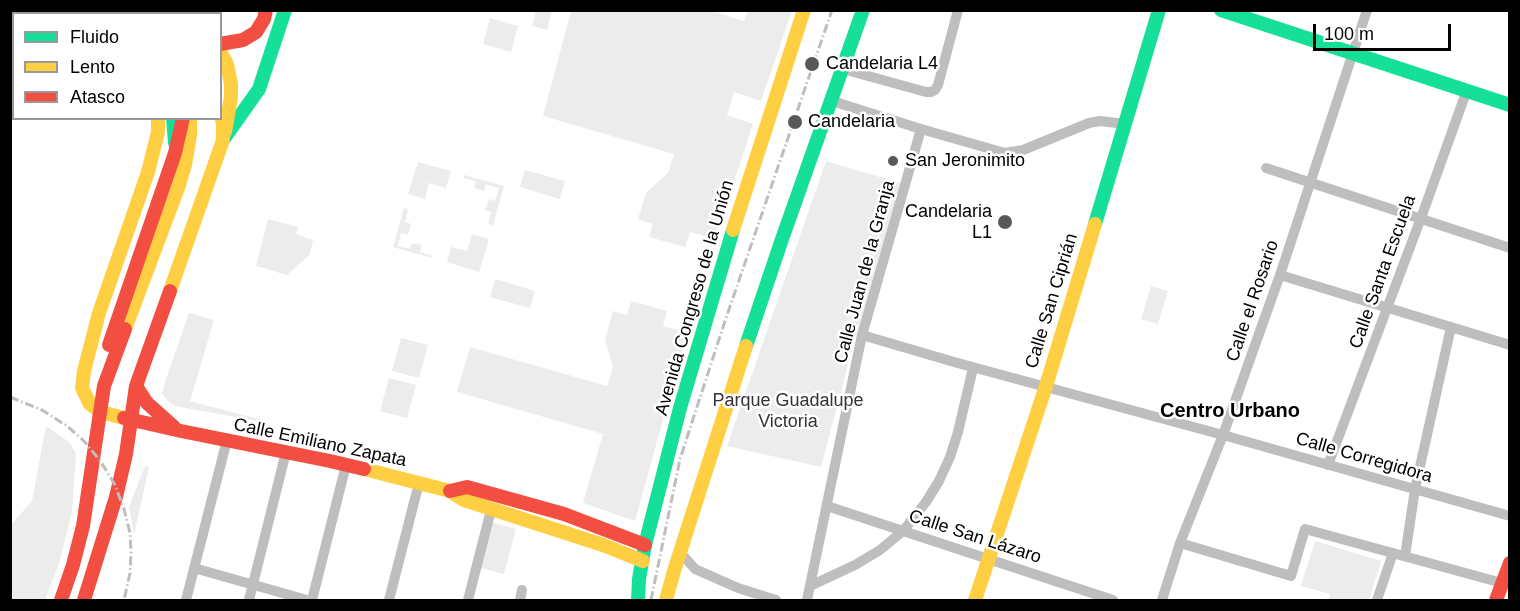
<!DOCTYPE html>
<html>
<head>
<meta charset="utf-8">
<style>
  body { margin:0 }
  #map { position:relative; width:1520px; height:611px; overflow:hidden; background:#fff; font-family:Helvetica,sans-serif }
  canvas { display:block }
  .frame { position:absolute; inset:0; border:12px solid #000; pointer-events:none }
  .legend { position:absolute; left:12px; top:12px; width:210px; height:108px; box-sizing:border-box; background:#fff; border:2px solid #999; margin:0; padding:8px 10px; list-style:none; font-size:18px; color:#000 }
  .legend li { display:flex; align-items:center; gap:12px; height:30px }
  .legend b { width:30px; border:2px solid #999 }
  .scale { position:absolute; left:1313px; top:24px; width:138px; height:27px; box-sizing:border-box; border:3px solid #000; border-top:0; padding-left:8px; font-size:18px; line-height:21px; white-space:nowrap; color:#000; -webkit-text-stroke:4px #fff; paint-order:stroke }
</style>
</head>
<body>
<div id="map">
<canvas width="1520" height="611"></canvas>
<div class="frame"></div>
<ul class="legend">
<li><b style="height:8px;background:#16e098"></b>Fluido</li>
<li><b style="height:8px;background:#ffcf43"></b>Lento</li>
<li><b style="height:8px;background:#f24e42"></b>Atasco</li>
</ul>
<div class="scale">100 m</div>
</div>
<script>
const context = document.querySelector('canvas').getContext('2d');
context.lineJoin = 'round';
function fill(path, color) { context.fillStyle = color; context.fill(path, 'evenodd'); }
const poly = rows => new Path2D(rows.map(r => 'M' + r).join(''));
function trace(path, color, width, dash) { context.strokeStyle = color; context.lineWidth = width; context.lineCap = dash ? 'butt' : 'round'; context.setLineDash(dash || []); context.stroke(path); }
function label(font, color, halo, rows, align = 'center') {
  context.font = font + ' Helvetica,sans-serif'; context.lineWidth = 5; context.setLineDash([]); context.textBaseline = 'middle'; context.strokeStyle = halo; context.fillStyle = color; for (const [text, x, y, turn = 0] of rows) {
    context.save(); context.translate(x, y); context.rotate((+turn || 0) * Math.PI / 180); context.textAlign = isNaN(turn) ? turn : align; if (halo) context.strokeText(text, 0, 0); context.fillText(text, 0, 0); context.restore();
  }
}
const green = poly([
  [536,11,552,11,547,30,532,26],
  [571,11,712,11,744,21,748,11,792,11,761,101,734,92,727,115,753,124,715,239,690,232,685,247,649,237,653,224,638,219,646,193,668,173,674,154,543,116],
  [490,18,518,26,511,52,483,44],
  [826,161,900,183,850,357,821,467,727,446],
  [418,162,451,171,446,188,429,183,425,199,408,194],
  [525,170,565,181,560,199,520,187],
  [464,175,504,186,493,226,488,224,491,212,485,210,489,199,495,201,499,188,486,184,484,191,474,188,476,181,463,178],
  [404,208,408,209,405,222,411,224,408,235,401,233,398,246,410,249,412,243,422,245,420,252,433,256,432,258,393,247],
  [268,219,298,227,296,234,313,240,310,254,287,275,256,266],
  [472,234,489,239,479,272,447,262,451,247,467,251],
  [495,279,535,291,530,308,490,297],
  [1151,286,1168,291,1158,324,1141,319],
  [631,301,667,311,663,326,687,333,635,521,583,503,603,434,457,392,470,347,607,386,613,367,605,340,613,311,627,315],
  [189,313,214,320,190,401,258,419,258,421,175,406,168,401,162,394,166,379],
  [401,338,428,345,419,378,392,371],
  [389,378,416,385,407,418,380,411],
  [46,426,69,442,76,453,72,512,59,564,45,600,11,600,11,525,32,501],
  [145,466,149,467,134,535,129,507],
  [491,522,516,529,504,574,480,568],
  [1315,541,1381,561,1369,600,1328,600,1330,594,1301,586]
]);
const street = poly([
  [843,69,926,92,931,92,935,90,938,85,958,10],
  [832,101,921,129,1005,153,1023,150,1089,123,1100,121,1125,124],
  [1266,168,1510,248],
  [1280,275,1510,345],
  [862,335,954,362,1223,435,1510,516],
  [1328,465,1421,218,1467,90],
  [827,506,1113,600],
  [1180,543,1291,576,1305,529,1502,583],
  [680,552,695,569,738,588,776,600],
  [1405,556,1415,489,1451,327],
  [194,568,307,600],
  [810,586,855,565,880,550,903,531,926,502,939,481,950,457,958,432,973,368],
  [186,600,227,440],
  [249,600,286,452],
  [312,600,346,465],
  [389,600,419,483],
  [468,600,491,510],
  [520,600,522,590],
  [807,600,862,335,921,129],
  [1162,600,1180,543,1223,435,1280,275,1367,10],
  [1377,600,1393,553]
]);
const fast = poly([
  [1221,10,1510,105],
  [173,118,175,143],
  [223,140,259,89,285,10],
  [1095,224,1159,10],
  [746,346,781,242,863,10],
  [638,600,639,579,645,545,680,408,733,230]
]);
const slow = poly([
  [157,10,161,14],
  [220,51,227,64,231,84,231,97,225,132],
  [733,230,804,10],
  [170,291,223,140,223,123,220,113],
  [125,329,178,188,185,165,190,135,190,118],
  [124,418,101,412,90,404,82,388,84,371,99,313,148,172,158,132,158,118],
  [364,469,450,491,464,500,603,545,643,561],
  [666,600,674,571,746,346],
  [975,600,1046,386,1095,224]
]);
const jam = poly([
  [63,10,67,14],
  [116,10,120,14],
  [184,10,187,14],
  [220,44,243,40,256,32,264,19,266,10],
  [109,345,175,153,183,118],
  [136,386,147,403,174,427],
  [124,418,181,431,330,461,364,469],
  [450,491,467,487,564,514,645,545],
  [61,600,73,565,83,526,104,386,125,329],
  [84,600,116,497,126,454,136,386,170,291],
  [1496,600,1510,563]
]);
const rail = poly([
  [10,397,42,410,67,426,84,441,101,462,115,485,124,509,130,533,131,553,130,573,124,600],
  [651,600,680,459,725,321,832,10]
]);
const markers = [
  [812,64,8,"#595959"],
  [795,122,8,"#595959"],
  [893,161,6,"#595959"],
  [1005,222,8,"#595959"]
];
const poiNames = [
  ["Candelaria L4",826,64],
  ["Candelaria",808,122],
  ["San Jeronimito",905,161],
  ["Candelaria",992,212,"right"],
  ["L1",992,233,"right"]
];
const streetNames = [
  ["Calle Juan de la Granja",865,272,-75],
  ["Calle Santa Escuela",1383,272,-70],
  ["Avenida Congreso de la Unión",695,298,-74],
  ["Calle San Ciprián",1052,301,-73],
  ["Calle el Rosario",1253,301,-71],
  ["Calle Emiliano Zapata",320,443,12],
  ["Calle Corregidora",1364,458,16],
  ["Calle San Lázaro",975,537,18]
];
const parkNames = [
  ["Parque Guadalupe",788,401],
  ["Victoria",788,422]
];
const neighbourhoodNames = [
  ["Centro Urbano",1230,411]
];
fill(green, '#ececec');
trace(street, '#bebebe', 10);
trace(fast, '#16e098', 14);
trace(slow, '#ffcf43', 14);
trace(jam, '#f24e42', 14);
trace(rail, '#bebebe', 3, [9, 3, 1.5, 3]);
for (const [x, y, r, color] of markers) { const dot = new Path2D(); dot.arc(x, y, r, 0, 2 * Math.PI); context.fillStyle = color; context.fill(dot); trace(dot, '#fff', 2); }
label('18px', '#000', '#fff', poiNames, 'left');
label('18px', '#000', '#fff', streetNames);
label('18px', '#333', '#fff', parkNames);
label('bold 20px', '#000', '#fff', neighbourhoodNames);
</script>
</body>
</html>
